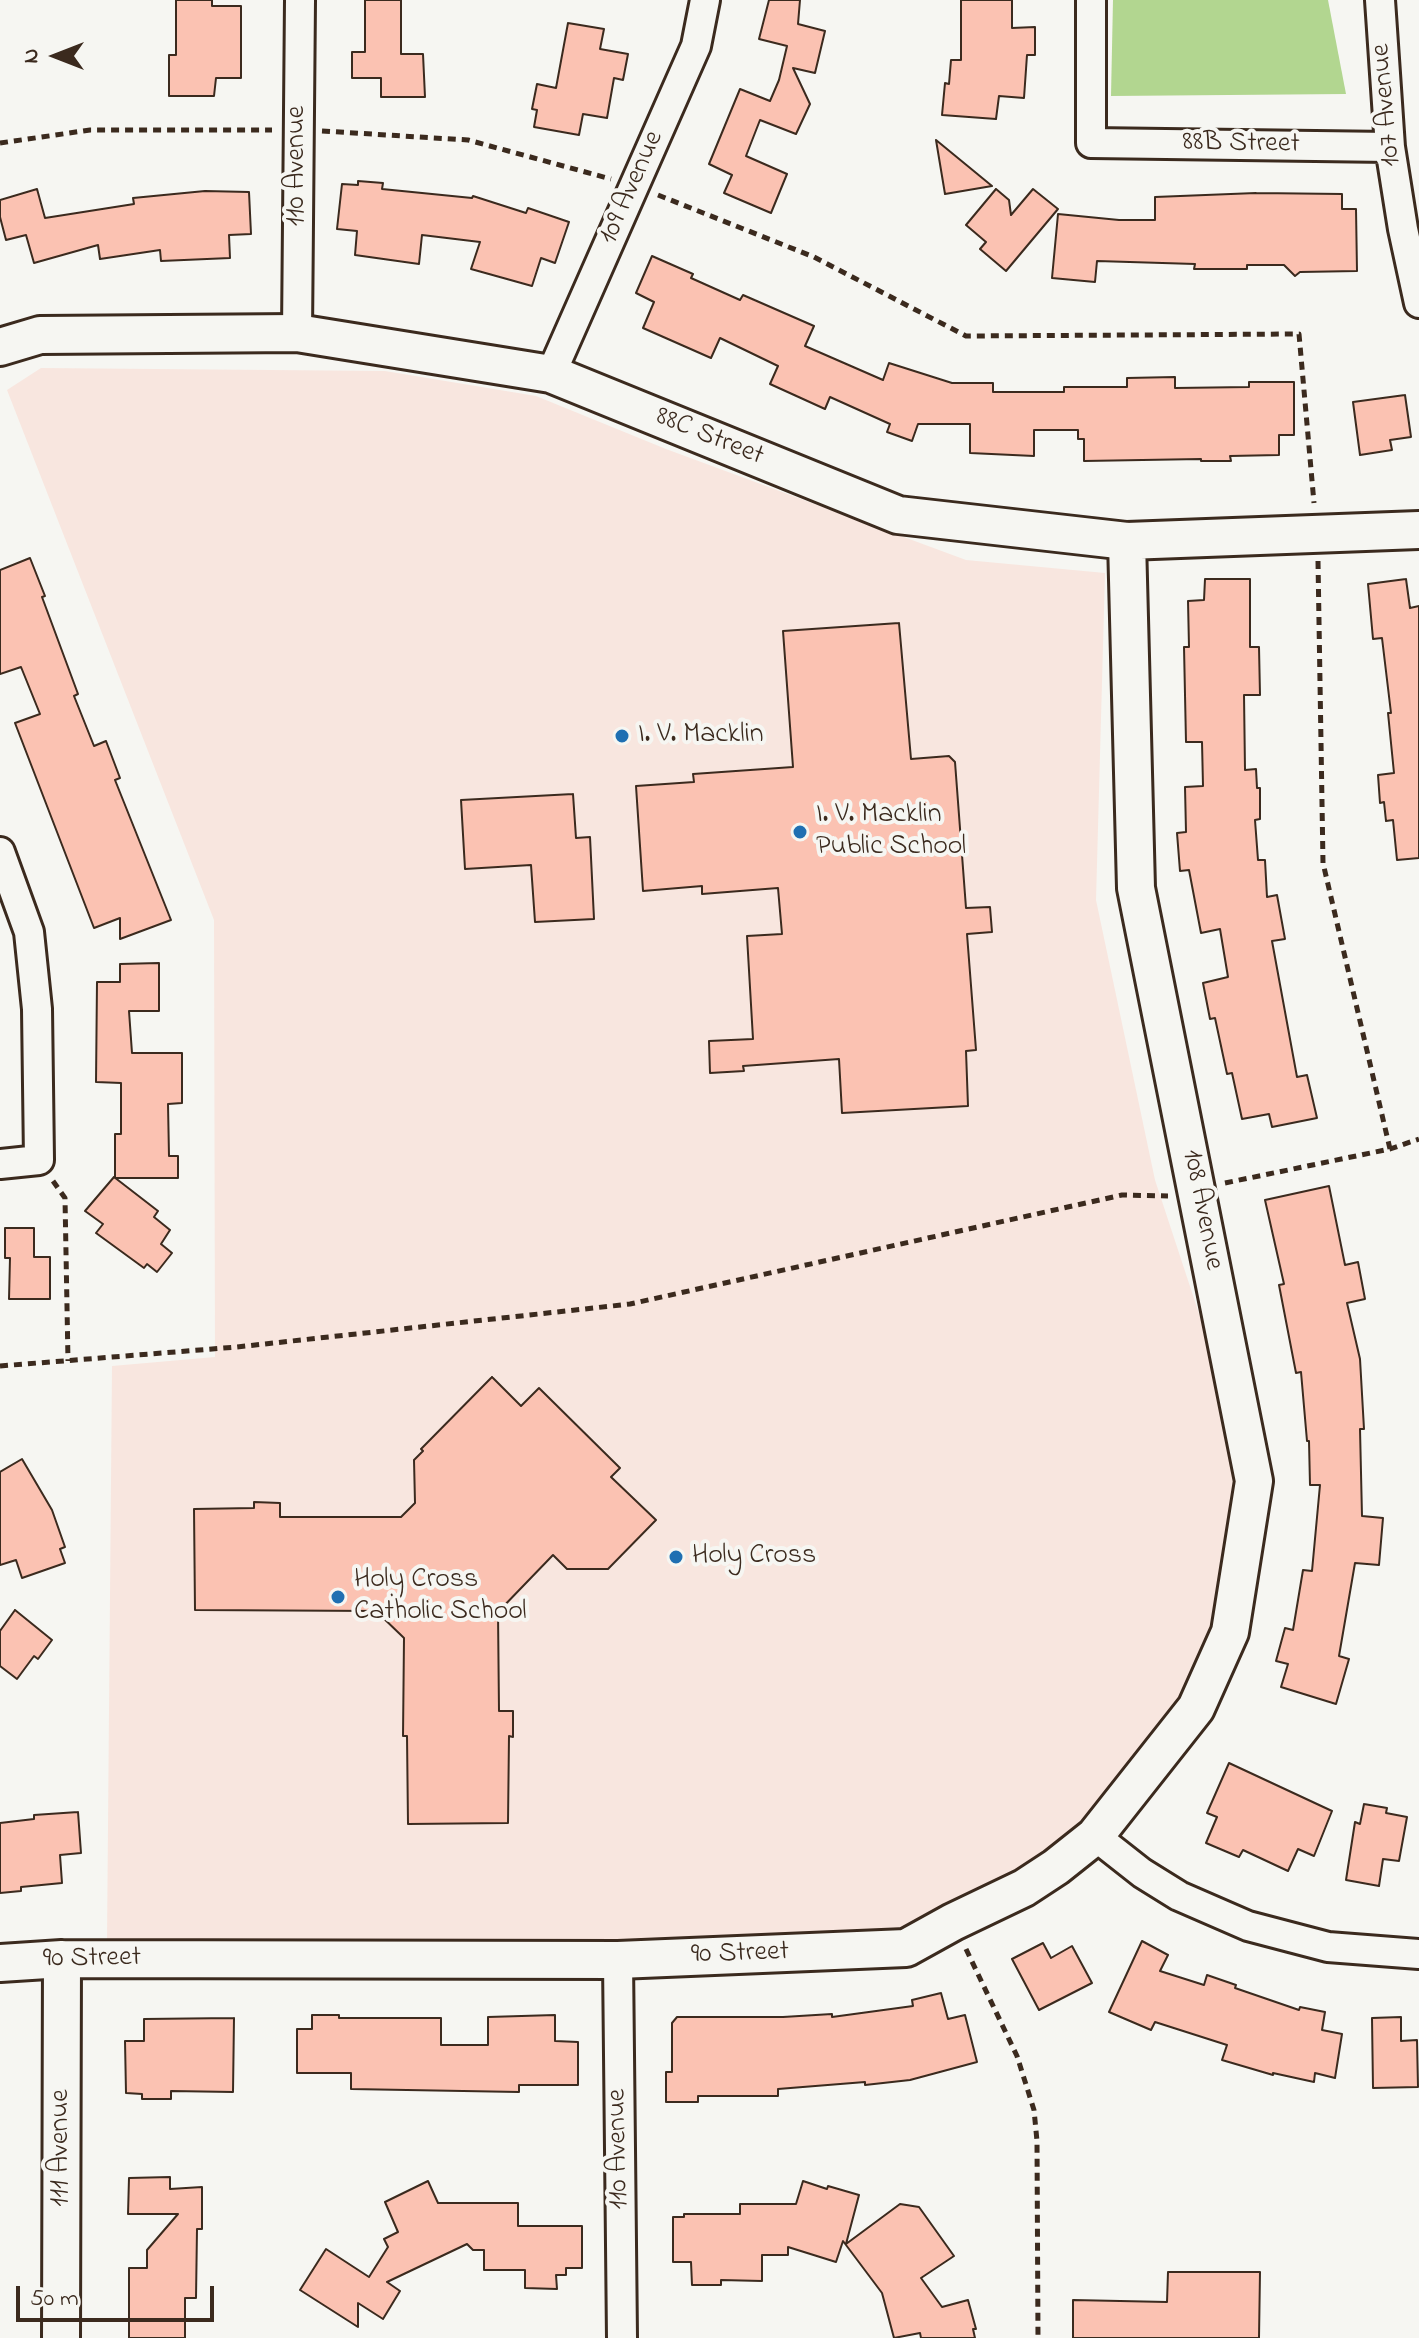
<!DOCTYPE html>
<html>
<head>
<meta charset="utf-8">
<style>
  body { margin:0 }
  #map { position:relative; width:1419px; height:2338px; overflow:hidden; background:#f6f6f2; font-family:"Indie Flower",sans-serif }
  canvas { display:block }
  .north { position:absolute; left:16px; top:16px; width:80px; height:80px; -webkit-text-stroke:6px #f6f6f2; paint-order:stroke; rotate:270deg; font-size:22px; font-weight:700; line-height:32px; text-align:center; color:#3b2a1e }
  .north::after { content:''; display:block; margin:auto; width:28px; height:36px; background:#3b2a1e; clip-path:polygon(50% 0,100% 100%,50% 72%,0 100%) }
  .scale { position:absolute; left:16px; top:2286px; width:198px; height:36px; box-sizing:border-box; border:4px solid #3b2a1e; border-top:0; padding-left:10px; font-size:24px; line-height:28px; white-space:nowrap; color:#3b2a1e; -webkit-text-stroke:6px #f6f6f2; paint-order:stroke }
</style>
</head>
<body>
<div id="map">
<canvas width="1419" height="2338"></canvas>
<div class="north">N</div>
<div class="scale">50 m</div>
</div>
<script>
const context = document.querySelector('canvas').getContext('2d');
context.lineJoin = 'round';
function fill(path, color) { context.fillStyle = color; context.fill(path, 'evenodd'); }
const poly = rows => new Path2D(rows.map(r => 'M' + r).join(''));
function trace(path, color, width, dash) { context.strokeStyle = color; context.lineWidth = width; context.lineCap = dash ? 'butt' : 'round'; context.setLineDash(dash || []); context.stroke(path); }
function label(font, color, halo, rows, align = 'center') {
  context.font = font + ' "Indie Flower",sans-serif'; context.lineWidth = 8; context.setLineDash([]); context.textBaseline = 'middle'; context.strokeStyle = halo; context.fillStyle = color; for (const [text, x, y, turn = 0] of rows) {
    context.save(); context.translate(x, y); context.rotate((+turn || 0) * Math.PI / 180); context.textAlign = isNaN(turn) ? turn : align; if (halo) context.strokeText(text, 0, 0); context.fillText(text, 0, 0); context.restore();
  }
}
const built = poly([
  [41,368,385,371,536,396,666,449,966,560,1105,573,1096,900,1155,1180,1254,1481,1230,1632,1095,1836,906,1948,107,1940,112,1366,215,1357,214,920,7,390]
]);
const green = poly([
  [1113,0,1328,0,1346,94,1111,96]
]);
const building = poly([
  [176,0,212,0,212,6,241,6,241,78,216,78,214,96,169,96,169,55,176,55,176,0],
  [365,0,401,0,401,54,423,54,425,97,381,97,381,78,352,78,352,52,365,52,365,0],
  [769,0,800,0,798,24,825,31,815,73,793,68,810,104,796,134,760,120,746,156,787,174,771,213,724,193,732,175,709,164,740,89,770,101,779,80,787,46,759,39,769,0],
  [961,0,1012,0,1012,28,1035,27,1035,55,1027,55,1024,98,999,96,996,119,942,115,945,83,949,84,951,60,961,60,961,0],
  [568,23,604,29,600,49,628,54,623,80,614,78,607,118,583,114,579,135,534,127,537,110,532,109,537,84,556,88,568,23],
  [936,140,992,186,945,194,936,140],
  [358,181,383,183,382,189,472,198,473,196,526,213,528,208,569,222,555,263,541,258,532,286,471,269,480,242,422,235,419,264,355,255,357,231,337,229,342,184,358,185,358,181],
  [37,189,45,218,134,204,133,198,205,191,249,192,251,234,229,235,230,258,161,261,160,250,100,259,98,245,34,263,26,235,6,240,0,217,0,200,37,189],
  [996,189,1009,200,1011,215,1033,189,1058,209,1006,271,980,249,986,242,966,225,996,189],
  [1256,193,1342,194,1342,209,1356,209,1357,271,1300,272,1295,276,1284,265,1247,265,1247,269,1194,269,1195,264,1097,261,1095,282,1052,278,1058,214,1119,220,1155,220,1155,197,1256,193],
  [652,256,693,274,691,278,740,300,743,295,814,326,805,346,883,380,889,363,952,383,993,383,993,392,1064,392,1064,387,1127,387,1127,378,1175,377,1175,388,1249,387,1249,382,1294,382,1294,435,1279,435,1279,455,1230,456,1231,461,1201,461,1201,459,1084,461,1084,439,1078,439,1078,430,1034,430,1034,456,970,453,970,424,918,424,912,441,887,432,890,424,830,397,825,409,770,384,778,366,720,338,711,358,643,328,654,302,636,293,652,256],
  [1405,395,1411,437,1390,440,1392,450,1360,455,1353,402,1405,395],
  [30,558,45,596,42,597,78,694,74,696,94,746,106,741,120,778,115,780,171,920,120,939,120,918,94,928,15,723,40,714,21,667,0,674,0,570,30,558],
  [1205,579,1250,579,1250,647,1259,647,1260,695,1244,695,1245,770,1256,769,1257,788,1260,788,1260,819,1255,820,1258,860,1265,860,1267,897,1277,895,1285,939,1272,941,1297,1077,1307,1075,1317,1118,1272,1127,1269,1114,1242,1119,1232,1073,1227,1074,1215,1018,1210,1019,1203,983,1228,977,1220,929,1201,933,1189,870,1180,871,1177,833,1186,832,1185,787,1203,786,1202,742,1186,742,1184,647,1189,647,1188,601,1204,600,1205,579],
  [1406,579,1410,608,1419,606,1419,858,1397,860,1393,820,1386,821,1384,802,1380,803,1378,775,1394,773,1388,713,1391,713,1382,638,1373,639,1368,584,1406,579],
  [899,623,911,759,949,756,955,762,966,908,990,907,992,932,967,934,976,1050,966,1051,968,1106,842,1113,839,1059,743,1066,744,1071,710,1073,709,1041,753,1039,747,936,782,934,778,888,702,894,702,886,643,891,636,786,694,782,693,774,793,767,783,631,899,623],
  [573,794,576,838,590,837,594,919,535,922,531,865,465,869,461,800,573,794],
  [159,963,159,1011,129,1011,132,1053,182,1053,182,1103,168,1104,169,1156,178,1156,178,1178,115,1178,115,1134,121,1134,121,1083,96,1082,97,982,120,982,120,964,159,963],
  [114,1177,158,1211,154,1217,170,1230,161,1244,172,1253,157,1272,147,1264,144,1268,96,1233,103,1224,85,1211,114,1177],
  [1329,1186,1345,1265,1358,1262,1365,1299,1347,1303,1360,1359,1364,1429,1360,1429,1362,1516,1383,1518,1379,1565,1355,1563,1339,1656,1349,1659,1336,1704,1281,1687,1288,1664,1276,1661,1285,1628,1293,1630,1303,1570,1312,1571,1320,1485,1310,1485,1309,1441,1307,1441,1301,1372,1296,1373,1279,1285,1284,1284,1265,1200,1329,1186],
  [5,1228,34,1228,34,1257,50,1257,50,1299,9,1299,10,1258,5,1258,5,1228],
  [492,1377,521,1406,539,1388,620,1468,611,1477,656,1520,608,1569,567,1569,553,1555,498,1612,499,1711,513,1711,513,1737,509,1736,508,1823,408,1824,407,1736,403,1736,404,1638,376,1611,195,1610,194,1509,254,1508,254,1502,280,1503,280,1517,401,1517,415,1503,414,1460,423,1451,421,1449,492,1377],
  [22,1459,52,1510,65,1547,60,1549,65,1563,22,1578,16,1560,0,1565,0,1472,22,1459],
  [15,1610,52,1640,38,1659,34,1656,17,1679,0,1666,0,1631,15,1610],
  [1229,1763,1332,1811,1314,1856,1298,1849,1288,1871,1243,1850,1239,1857,1206,1843,1217,1817,1207,1813,1229,1763],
  [1364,1804,1387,1808,1386,1813,1407,1817,1399,1861,1383,1859,1379,1886,1346,1880,1355,1822,1360,1824,1364,1804],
  [78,1812,81,1853,60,1855,62,1883,21,1887,21,1891,0,1893,0,1823,34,1819,34,1815,78,1812],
  [1142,1941,1168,1955,1160,1971,1204,1985,1207,1975,1236,1985,1235,1988,1299,2010,1300,2007,1325,2012,1322,2030,1342,2034,1335,2078,1315,2073,1314,2082,1273,2073,1273,2075,1222,2060,1227,2045,1155,2022,1151,2030,1109,2012,1142,1941],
  [1043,1943,1051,1958,1072,1946,1092,1983,1039,2010,1012,1959,1043,1943],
  [941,1993,948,2019,965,2015,977,2062,910,2080,865,2085,865,2082,778,2089,778,2096,698,2096,698,2102,666,2102,666,2072,672,2072,672,2023,677,2017,783,2017,832,2014,832,2017,913,2006,912,2000,941,1993],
  [312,2015,339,2015,339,2018,441,2018,441,2045,488,2045,488,2017,555,2015,555,2041,578,2042,578,2085,519,2085,519,2092,351,2089,351,2073,297,2073,297,2029,312,2029,312,2015],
  [1401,2017,1401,2041,1417,2040,1418,2087,1373,2088,1372,2018,1401,2017],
  [234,2018,233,2092,171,2091,171,2099,142,2099,142,2094,126,2093,125,2041,144,2041,144,2019,234,2018],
  [170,2177,170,2189,202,2187,202,2229,197,2229,196,2298,185,2298,185,2338,129,2338,129,2268,147,2268,147,2250,178,2214,128,2214,129,2178,170,2177],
  [428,2181,438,2203,518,2203,518,2226,582,2226,582,2268,566,2268,566,2275,556,2275,557,2289,525,2288,525,2270,484,2270,484,2250,473,2250,467,2244,387,2282,400,2291,383,2319,358,2303,358,2327,300,2290,326,2249,369,2277,388,2247,384,2239,398,2232,385,2202,428,2181],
  [803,2181,827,2189,828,2186,859,2195,846,2244,900,2204,919,2207,954,2256,921,2278,942,2307,968,2300,976,2329,973,2329,975,2338,921,2338,920,2333,894,2338,882,2293,843,2241,836,2262,788,2247,788,2255,762,2255,762,2281,721,2280,721,2285,692,2285,691,2262,673,2262,673,2217,684,2217,684,2214,740,2214,740,2204,796,2204,803,2181],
  [1168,2272,1260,2272,1259,2338,1073,2338,1073,2300,1167,2302,1168,2272]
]);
const path = poly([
  [322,131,468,140,611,179],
  [0,143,90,130,272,130],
  [658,195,814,257,966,336,1299,334,1314,503],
  [1318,561,1323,863,1390,1149],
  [53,1181,65,1198,68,1361],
  [1225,1183,1390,1149,1419,1139],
  [0,1366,237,1347,630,1304,1122,1195,1168,1196],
  [966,1949,1017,2056,1034,2110,1037,2141,1038,2338]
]);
const minor = poly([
  [1091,0,1091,143,1390,147],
  [1380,0,1390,147,1403,229,1419,303],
  [297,333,300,0],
  [551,374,696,46,705,0],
  [0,852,29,932,37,1009,39,1160,0,1164],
  [1095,1836,1142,1873,1179,1896,1248,1926,1328,1947,1419,1954],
  [618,1960,622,2338]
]);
const tertiary = poly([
  [0,347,40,335,297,333,551,374,898,515,1127,541,1419,530],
  [0,1963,62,1959,618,1960,906,1948,953,1922,1024,1888,1056,1867,1095,1836,1196,1708,1230,1632,1254,1481,1136,888,1127,541],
  [61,2338,62,1959]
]);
const markers = [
  [622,736,8,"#1f6fb2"],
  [800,832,8,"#1f6fb2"],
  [676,1557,8,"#1f6fb2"],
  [338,1597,8,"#1f6fb2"]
];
const streetNames = [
  ["107 Avenue",1388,105,-95],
  ["88B Street",1241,145,1],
  ["110 Avenue",298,166,-90],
  ["109 Avenue",633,188,-66],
  ["88C Street",709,438,22],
  ["108 Avenue",1201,1210,79],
  ["90 Street",740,1955,-2],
  ["90 Street",92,1960,-1],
  ["111 Avenue",62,2148,-90],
  ["110 Avenue",620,2149,-91]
];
const poiNames = [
  ["I. V. Macklin",638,736],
  ["I. V. Macklin",816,816],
  ["Public School",816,848],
  ["Holy Cross",692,1557],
  ["Holy Cross",354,1581],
  ["Catholic School",354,1613]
];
fill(built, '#f8e6df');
fill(green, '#b2d690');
fill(building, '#fbc2b2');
trace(building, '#3b2a1e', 2);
trace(minor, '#3b2a1e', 34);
trace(tertiary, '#3b2a1e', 42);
trace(path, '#3b2a1e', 5, [8, 6]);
trace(minor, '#f6f6f2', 28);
trace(tertiary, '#f6f6f2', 36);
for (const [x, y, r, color] of markers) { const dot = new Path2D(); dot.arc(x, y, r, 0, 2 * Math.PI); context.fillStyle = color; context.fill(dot); trace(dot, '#f6f6f2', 3); }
label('28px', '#3b2a1e', '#f6f6f2', streetNames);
label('28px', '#3b2a1e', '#f6f6f2', poiNames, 'left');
</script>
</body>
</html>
